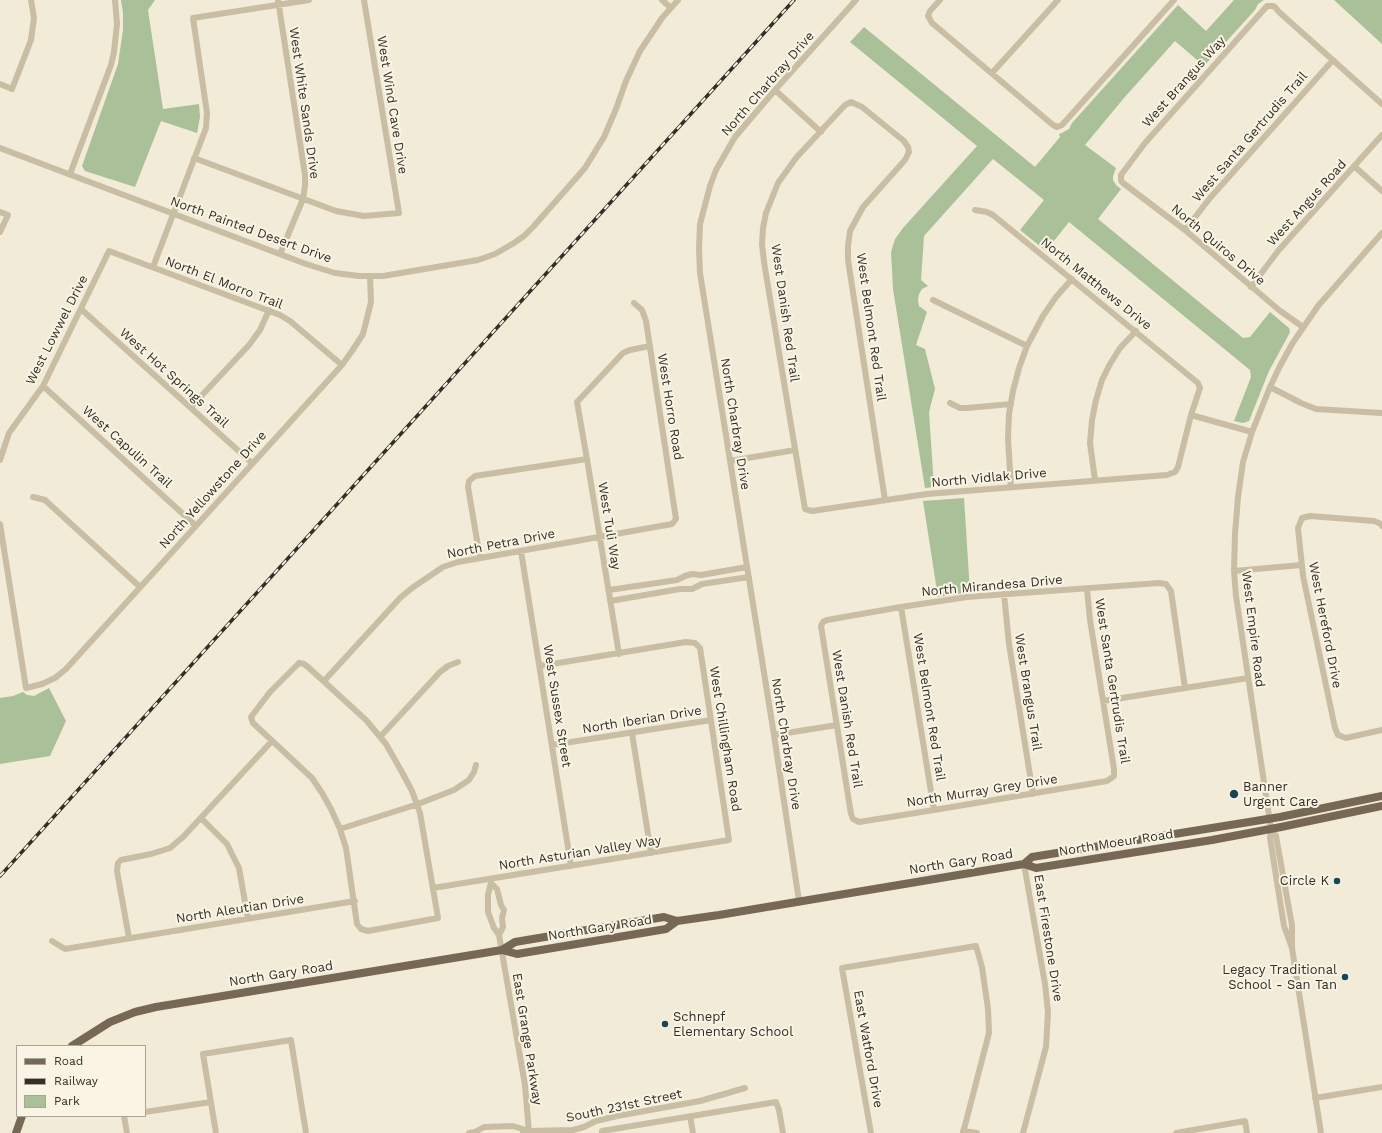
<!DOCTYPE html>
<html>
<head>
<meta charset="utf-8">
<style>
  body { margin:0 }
  #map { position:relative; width:1382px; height:1133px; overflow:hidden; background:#f1ebd8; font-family:"Work Sans",sans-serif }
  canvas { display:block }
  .legend { position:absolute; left:16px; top:1045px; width:130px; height:72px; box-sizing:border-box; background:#f9f4e4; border:1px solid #aaa598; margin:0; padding:5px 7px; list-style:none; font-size:12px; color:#342e26 }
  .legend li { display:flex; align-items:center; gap:8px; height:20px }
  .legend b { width:20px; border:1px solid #aaa598 }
</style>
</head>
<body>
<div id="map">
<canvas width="1382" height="1133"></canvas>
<ul class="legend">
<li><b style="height:5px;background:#776856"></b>Road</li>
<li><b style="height:5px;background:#342e26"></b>Railway</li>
<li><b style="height:11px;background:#aac098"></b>Park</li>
</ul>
</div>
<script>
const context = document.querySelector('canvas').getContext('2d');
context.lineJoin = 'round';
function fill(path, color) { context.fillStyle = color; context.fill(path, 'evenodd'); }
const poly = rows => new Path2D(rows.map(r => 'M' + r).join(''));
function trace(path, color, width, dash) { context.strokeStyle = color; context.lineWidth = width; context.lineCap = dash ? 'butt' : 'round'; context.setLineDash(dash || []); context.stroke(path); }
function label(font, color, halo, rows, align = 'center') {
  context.font = font + ' "Work Sans",sans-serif'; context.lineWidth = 4; context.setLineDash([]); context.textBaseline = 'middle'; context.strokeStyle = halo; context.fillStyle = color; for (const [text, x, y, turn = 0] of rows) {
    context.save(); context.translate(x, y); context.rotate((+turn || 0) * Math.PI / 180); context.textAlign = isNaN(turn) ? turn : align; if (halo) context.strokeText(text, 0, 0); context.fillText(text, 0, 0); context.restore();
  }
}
const green = poly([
  [121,0,155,0,148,10,163,109,199,104,200,117,197,133,161,121,135,187,85,171,82,166,118,64,123,30,123,13],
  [1234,0,1264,0,1258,4,1255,10,1204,66,1175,41,1124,98,1085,145,1116,168,1113,176,1113,180,1116,185,1121,189,1098,219,1243,338,1250,337,1270,312,1289,328,1290,332,1288,336,1269,371,1249,421,1243,423,1234,421,1251,377,1250,370,1069,222,1046,251,1020,230,1044,200,993,159,924,236,921,280,928,286,922,289,919,294,918,300,919,306,927,312,916,345,925,349,935,389,929,412,934,487,925,488,893,289,891,252,895,239,903,228,977,146,850,42,864,27,1035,167,1060,137,1059,134,1062,133,1069,129,1072,123,1178,5,1206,31],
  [1334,0,1382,0,1382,44],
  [964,498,970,592,938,597,923,501],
  [49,688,66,721,50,756,0,764,0,698,13,696,23,692,27,695,34,696]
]);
const minor = poly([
  [278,0,305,175,305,186,303,199,280,254],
  [662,0,671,8],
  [940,0,930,11,928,16,932,23,1053,125,1057,127,1062,125,1174,0],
  [992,73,1058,0],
  [0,84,12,89,31,40,34,18,31,0],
  [775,90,821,132],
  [0,148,306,264,335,273,359,276,383,276,478,260,495,254,514,243,524,236,533,227,585,168,604,137,616,109,626,81,640,51,662,18,678,0],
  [194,158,336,211,364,216,399,213,364,0],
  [1354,166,1382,191],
  [70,174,111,65,114,52,117,24,115,0],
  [0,212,8,215,0,232],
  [1185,230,1210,198,1333,60],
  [153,267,206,128,207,113,193,18,309,0],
  [1251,287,1278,251,1382,135],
  [933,300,1027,346],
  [81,309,252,463],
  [1303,327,1279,310,1185,230,1123,183,1121,181,1121,175,1145,143,1267,6,1273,6,1275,7,1279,12,1382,104],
  [43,386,195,525],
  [1270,387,1301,403,1316,409,1382,413],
  [950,403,960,408,967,408,1011,404],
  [191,407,249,345,260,330,269,310],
  [1191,415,1252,432],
  [0,460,9,433,43,386,109,251,280,315,290,321,342,365],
  [730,461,795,450],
  [1095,480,1090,443,1092,420,1096,400,1102,380,1110,364,1120,348,1136,331],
  [1011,487,1008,439,1009,414,1013,391,1019,368,1027,346,1043,316,1056,297,1072,279],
  [33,497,45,500,140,587],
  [885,500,848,260,848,246,850,231,863,207,905,160,909,152,908,147,904,141,862,107,851,102,845,105,796,158,778,183,766,213,763,228,762,244,764,262,805,509,812,511,927,494,1167,475,1175,472,1178,467,1191,415,1200,388,1198,383,993,215,987,212,975,210],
  [0,524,26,688,42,684,55,678,66,669,342,365,352,351,363,334,371,302,370,276],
  [1382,526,1381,524,1374,521,1310,516,1302,518,1298,528,1303,576,1335,728,1338,735,1346,738,1382,730],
  [521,551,571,866],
  [480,558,468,487,469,481,475,476,587,459],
  [1234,571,1301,565],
  [1087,589,1090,620,1114,769,1114,776,1107,781,934,810,859,822,853,819,851,814,821,626,823,622,827,620,901,607,967,597,1159,583,1166,584,1171,591,1185,688],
  [609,590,677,580,685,576,692,574,701,575,747,567],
  [1004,594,1009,644,1033,794],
  [610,601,680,589,692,589,702,584,749,577],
  [901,607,934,810],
  [619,654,587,459,577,402,623,353,630,350,650,346],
  [299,663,304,664,308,667,366,720,386,744,403,774,412,791,420,813,438,918,368,931,361,929,357,924,346,848,340,829,331,809,322,793,312,778,253,723,251,717,270,692,299,663],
  [324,681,400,598,412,588,443,567,458,562,672,524,676,519,646,321,642,310,634,303],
  [1103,701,1248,678],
  [632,733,651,853],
  [774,735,837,725],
  [380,737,440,672,448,666,458,662],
  [552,745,711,720],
  [202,819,227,844,239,868,248,919],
  [340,829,418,804,454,790,469,780,474,772,476,765],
  [1271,829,1276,836,1289,909,1292,925,1292,948,1321,1133],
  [490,879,491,883,488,895,488,912,494,928,499,935,525,1085,529,1133],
  [491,883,497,889,501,905,504,910,502,918,503,927,499,935],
  [433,888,729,840,700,648,695,643,686,642,540,666],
  [799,901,774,735,700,273,699,249,700,224,710,186,716,170,735,137,775,90,856,0],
  [129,938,117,871,118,863,121,860,151,854,170,848,183,837,272,741],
  [52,941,65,949,355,901],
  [1292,948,1284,926,1270,838,1271,829,1236,596,1234,571,1235,534,1238,497,1243,462,1252,432,1270,387,1280,366,1292,344,1318,306,1382,233],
  [1315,1098,1382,1087],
  [145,1112,211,1102],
  [124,1116,127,1133],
  [690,1116,693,1133],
  [963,1131,977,1133],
  [216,1133,203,1054,291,1040,306,1133],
  [469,1133,475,1132,484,1127,513,1126,529,1131],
  [523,1133,529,1131,573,1130,584,1127,596,1121,617,1116,700,1101,745,1088],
  [602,1133,602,1131,776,1102,779,1110,783,1133],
  [871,1133,842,968,976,946,982,967,988,1009,989,1033,963,1133],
  [1023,1133,1046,1047,1048,1012,1045,984,1024,864],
  [1176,1133,1245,1121,1247,1133]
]);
const major = poly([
  [1024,864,1036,868,1212,840,1281,827,1382,806],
  [502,950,515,942,664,917,677,921,719,915,1024,864,1032,857,1280,817,1382,796],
  [72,1046,110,1022,135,1012,156,1007,502,950,517,954,666,929,677,921],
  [16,1133,22,1116]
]);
const rail = poly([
  [0,876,794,0]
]);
const markers = [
  [1234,794,5,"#1a4557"],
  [1337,881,4,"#1a4557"],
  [1345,977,4,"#1a4557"],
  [665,1024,4,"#1a4557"]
];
const streetNames = [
  ["West Brangus Way",1184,82,-48],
  ["North Charbray Drive",768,84,-49],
  ["West White Sands Drive",304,103,82],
  ["West Wind Cave Drive",392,105,81],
  ["West Santa Gertrudis Trail",1250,137,-49],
  ["West Angus Road",1307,203,-48],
  ["North Painted Desert Drive",251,230,20],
  ["North Quiros Drive",1218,245,40],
  ["North El Morro Trail",224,283,21],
  ["North Matthews Drive",1096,284,39],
  ["West Danish Red Trail",785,313,82],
  ["West Belmont Red Trail",871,327,82],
  ["West Lowwel Drive",57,330,-63],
  ["West Hot Springs Trail",174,378,42],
  ["West Horro Road",670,407,81],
  ["North Charbray Drive",735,424,81],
  ["West Capulin Trail",127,447,42],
  ["North Vidlak Drive",989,478,-5],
  ["North Yellowstone Drive",213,490,-48],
  ["West Tuli Way",609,526,81],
  ["North Petra Drive",501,544,-11],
  ["North Mirandesa Drive",992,586,-5],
  ["West Hereford Drive",1325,625,79],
  ["West Empire Road",1253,629,83],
  ["West Santa Gertrudis Trail",1112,681,81],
  ["West Brangus Trail",1028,692,81],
  ["West Sussex Street",557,706,81],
  ["West Belmont Red Trail",929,707,81],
  ["West Danish Red Trail",847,719,81],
  ["North Iberian Drive",642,720,-9],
  ["West Chillingham Road",725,739,81],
  ["North Charbray Drive",786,744,81],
  ["North Murray Grey Drive",982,791,-9],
  ["North Moeur Road",1116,843,-9],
  ["North Asturian Valley Way",580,853,-9],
  ["North Gary Road",961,862,-9],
  ["North Aleutian Drive",240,909,-9],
  ["North Gary Road",600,928,-9],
  ["East Firestone Drive",1048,938,81],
  ["North Gary Road",281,974,-9],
  ["East Grange Parkway",527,1039,81],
  ["East Watford Drive",868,1049,80],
  ["South 231st Street",624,1106,-12]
];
const poiNames = [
  ["Banner",1243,787],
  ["Urgent Care",1243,802],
  ["Circle K",1329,881,"right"],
  ["Legacy Traditional",1337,970,"right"],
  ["School - San Tan",1337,985,"right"],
  ["Schnepf",673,1017],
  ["Elementary School",673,1032]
];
fill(green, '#aac098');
trace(minor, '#c9bda4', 6);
trace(major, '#776856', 8);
trace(rail, '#342e26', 3.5);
trace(rail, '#f9f4e4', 2, [6]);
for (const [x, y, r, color] of markers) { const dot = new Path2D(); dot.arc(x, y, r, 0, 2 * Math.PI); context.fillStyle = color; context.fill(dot); trace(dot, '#f9f4e4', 1.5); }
label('13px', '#342e26', '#f9f4e4', streetNames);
label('13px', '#342e26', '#f9f4e4', poiNames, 'left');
</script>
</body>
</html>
